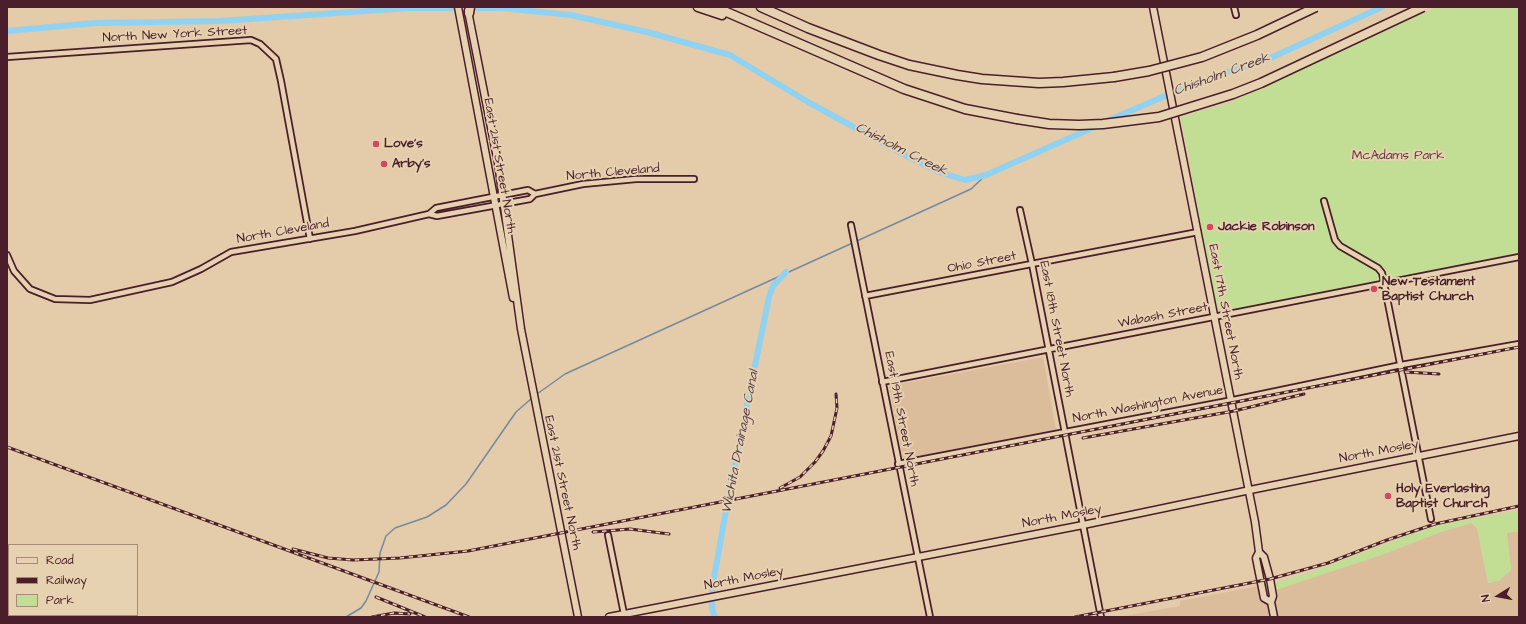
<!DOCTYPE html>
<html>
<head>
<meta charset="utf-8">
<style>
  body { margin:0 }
  #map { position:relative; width:1526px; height:624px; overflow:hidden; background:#e4cba9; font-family:"Architects Daughter",sans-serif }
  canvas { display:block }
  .frame { position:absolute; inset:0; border:8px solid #4a1f2b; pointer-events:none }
  .legend { position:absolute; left:8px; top:544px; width:130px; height:72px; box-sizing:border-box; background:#e6d1b0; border:1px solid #a88a7b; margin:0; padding:5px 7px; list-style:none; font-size:12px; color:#4a1f2b }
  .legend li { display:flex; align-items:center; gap:8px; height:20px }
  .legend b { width:20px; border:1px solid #a88a7b }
  .north { position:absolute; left:1478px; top:576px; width:40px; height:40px; -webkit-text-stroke:3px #e6d1b0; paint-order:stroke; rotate:259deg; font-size:11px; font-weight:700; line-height:16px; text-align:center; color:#4a1f2b }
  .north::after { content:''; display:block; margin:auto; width:14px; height:18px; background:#4a1f2b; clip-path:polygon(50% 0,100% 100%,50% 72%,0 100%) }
</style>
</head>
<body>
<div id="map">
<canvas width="1526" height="624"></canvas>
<div class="frame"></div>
<ul class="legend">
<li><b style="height:5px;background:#e6d1b0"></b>Road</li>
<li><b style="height:5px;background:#4a1f2b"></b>Railway</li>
<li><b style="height:11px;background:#c2de95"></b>Park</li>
</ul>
<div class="north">N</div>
</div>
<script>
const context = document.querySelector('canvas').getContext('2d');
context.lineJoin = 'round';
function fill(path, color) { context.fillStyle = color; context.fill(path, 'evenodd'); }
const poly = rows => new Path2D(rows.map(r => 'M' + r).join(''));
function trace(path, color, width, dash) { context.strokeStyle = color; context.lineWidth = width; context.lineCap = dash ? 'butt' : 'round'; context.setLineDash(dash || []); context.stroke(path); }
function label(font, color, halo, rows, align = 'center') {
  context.font = font + ' "Architects Daughter",sans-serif'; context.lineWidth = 4; context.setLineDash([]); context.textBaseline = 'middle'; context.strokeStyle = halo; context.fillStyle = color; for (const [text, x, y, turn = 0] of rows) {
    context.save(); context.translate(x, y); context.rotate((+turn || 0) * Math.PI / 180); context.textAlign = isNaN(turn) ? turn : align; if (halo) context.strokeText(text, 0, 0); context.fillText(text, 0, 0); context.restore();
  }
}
const built = poly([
  [1043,357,1056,430,903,459,889,386],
  [1471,523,1477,528,1488,583,1511,570,1506,533,1519,531,1519,617,1119,617,1180,606,1180,601,1274,583,1276,590,1441,532]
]);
const green = poly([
  [1437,7,1519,7,1519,254,1388,279,1386,277,1378,279,1375,282,1221,312,1217,310,1181,117,1230,102,1259,90],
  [1519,511,1519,531,1507,533,1511,570,1499,581,1488,583,1477,528,1471,523,1441,532,1382,555,1276,590,1274,583,1311,572,1412,534,1445,523]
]);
const stream = poly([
  [537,394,565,374,971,189,986,175],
  [346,617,361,608,366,601,379,572,380,553,386,536,395,528,427,517,446,505,466,484,516,412,532,398]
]);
const canal = poly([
  [7,31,95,23,220,21,409,8,501,8,571,15,647,32,730,55,808,102,903,154,939,172,965,180,986,175,1099,125],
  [1107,121,1181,89,1221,74,1266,60,1382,7],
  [715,617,712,609,712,589,730,488,769,297,773,286,786,272]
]);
const street = poly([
  [1234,7,1236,15],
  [7,57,251,40,260,44,276,59,281,81,310,239],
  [1324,201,1335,240,1340,246,1378,268,1382,273,1431,519],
  [1020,210,1032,264,1101,617],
  [429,214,437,216,530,199,535,194],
  [851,225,930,617],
  [7,255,14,271,30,289,55,299,90,300,172,282,201,269,231,252,355,231,429,214,436,208,528,190,535,194,583,184,636,179,694,179],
  [865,296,1198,232],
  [882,382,1519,257],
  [898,464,1238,399,1401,365,1519,344],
  [608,535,624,614]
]);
const secondary = poly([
  [458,7,513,298],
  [1153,7,1255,522,1259,552,1256,558,1264,598,1271,602],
  [468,11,498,163,521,329,578,617],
  [1259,552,1264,557,1270,579,1273,596,1271,602,1274,617],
  [609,617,1083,525,1255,489,1519,436]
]);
const highway = poly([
  [698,7,722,15],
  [715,7,904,89,965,109,1017,119],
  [761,7,808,28,879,55,909,65,957,75,982,79,1039,83,1063,82,1114,77],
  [469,13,470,7]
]);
const rail = poly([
  [1405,372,1439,374],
  [1083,438,1234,411,1304,394],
  [7,447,469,617],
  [780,488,800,477,815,462,823,451,831,436,837,408,836,394],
  [593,532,630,529,669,534],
  [293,549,328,558,353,560,400,558,468,551,1519,347],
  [7,574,9,574],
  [376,597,425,617],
  [125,615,131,617],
  [372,617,394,613,410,614],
  [1075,617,1270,579,1328,563,1387,540,1435,524,1519,506]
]);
const highwayBridge = poly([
  [1114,77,1149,71,1202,57,1257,35,1316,7],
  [1017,119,1049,124,1079,125,1103,124,1159,117,1233,94,1261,83,1423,7]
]);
const markers = [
  [376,144,4,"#d1495b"],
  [384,164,4,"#d1495b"],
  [1210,227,4,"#d1495b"],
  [1374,289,4,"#d1495b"],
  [1388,496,4,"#d1495b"]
];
const streetNames = [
  ["North New York Street",175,35,-3],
  ["East 21st Street North",499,166,80],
  ["North Cleveland",613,173,-5],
  ["North Cleveland",283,232,-10],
  ["Ohio Street",982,263,-11],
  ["East 17th Street North",1225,312,79],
  ["Wabash Street",1163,316,-11],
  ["East 18th Street North",1056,329,79],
  ["North Washington Avenue",1148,405,-11],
  ["East 19th Street North",901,419,79],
  ["North Mosley",1379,452,-11],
  ["East 21st Street North",562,483,78],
  ["North Mosley",1062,517,-11],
  ["North Mosley",744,579,-11]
];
const poiNames = [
  ["Love's",384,144],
  ["Arby's",392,164],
  ["Jackie Robinson",1218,227],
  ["New Testament",1382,282],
  ["Baptist Church",1382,297],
  ["Holy Everlasting",1396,489],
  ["Baptist Church",1396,504]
];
const parkNames = [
  ["McAdams Park",1398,156]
];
const waterNames = [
  ["Chisholm Creek",1222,75,-20],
  ["Chisholm Creek",901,150,27],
  ["Wichita Drainage Canal",741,442,-79]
];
fill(built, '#dbbd9c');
fill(green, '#c2de95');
trace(stream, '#748aa2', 1.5);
trace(canal, '#90d2f1', 6);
trace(street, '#4a1f2b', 8);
trace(secondary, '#4a1f2b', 9);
trace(highway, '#4a1f2b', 11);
trace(street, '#e6d1b0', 4.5);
trace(secondary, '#e6d1b0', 6);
trace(highway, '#e6d1b0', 8);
trace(rail, '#4a1f2b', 3);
trace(rail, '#e6d1b0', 1.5, [4.5]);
trace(highwayBridge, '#4a1f2b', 11, []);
trace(highwayBridge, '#e6d1b0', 8);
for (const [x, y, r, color] of markers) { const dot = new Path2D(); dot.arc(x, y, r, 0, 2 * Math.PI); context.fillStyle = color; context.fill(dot); trace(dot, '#e6d1b0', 1.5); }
label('13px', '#4a1f2b', '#e6d1b0', streetNames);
label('bold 13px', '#4a1f2b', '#e6d1b0', poiNames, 'left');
label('13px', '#5c3c3b', '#e6d1b0', parkNames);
label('italic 14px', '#543a49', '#e6d1b0', waterNames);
</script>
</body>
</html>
